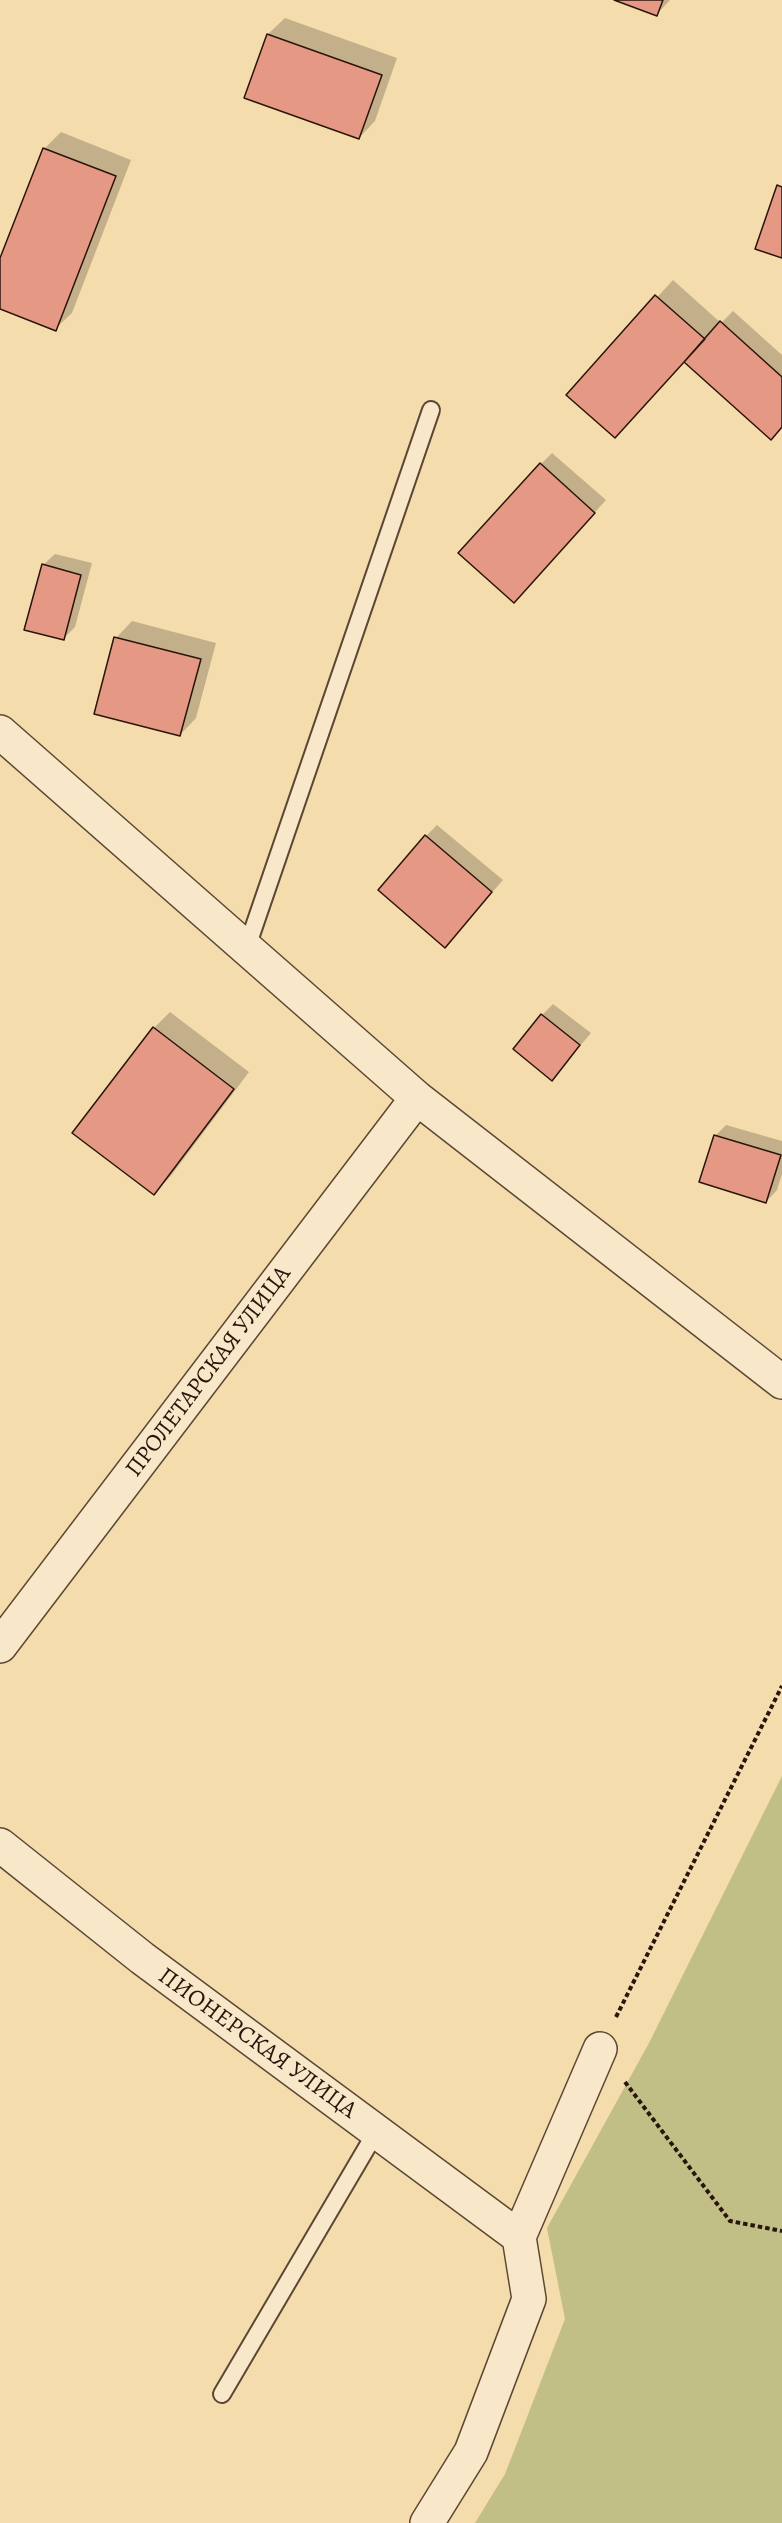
<!DOCTYPE html>
<html>
<head>
<meta charset="utf-8">
<style>
  body { margin:0 }
  canvas { display:block; background:#f4dcac }
</style>
</head>
<body>
<canvas width="782" height="2523"></canvas>
<script>
const context = document.querySelector('canvas').getContext('2d');
context.lineJoin = 'round';
function fill(path, color) { context.fillStyle = color; context.fill(path, 'evenodd'); }
const poly = rows => new Path2D(rows.map(r => 'M' + r).join(''));
function trace(path, color, width, dash) { context.strokeStyle = color; context.lineWidth = width; context.lineCap = dash ? 'butt' : 'round'; context.setLineDash(dash || []); context.stroke(path); }
function label(font, color, halo, rows, align = 'center') {
  context.font = font + ' Alegreya,serif'; context.lineWidth = 4.5; context.setLineDash([]); context.textBaseline = 'middle'; context.strokeStyle = halo; context.fillStyle = color; for (const [text, x, y, turn = 0] of rows) {
    context.save(); context.translate(x, y); context.rotate((+turn || 0) * Math.PI / 180); context.textAlign = isNaN(turn) ? turn : align; if (halo) context.strokeText(text, 0, 0); context.fillText(text, 0, 0); context.restore();
  }
}
const green = poly([
  [782,1776,782,2523,475,2523,505,2474,565,2319,547,2228,649,2043]
]);
const shadow = poly([
  [618,0,670,0,657,14],
  [285,18,397,58,375,121,359,138,246,97,268,34],
  [61,132,131,160,72,313,55,329,0,307,0,262,45,148],
  [673,280,721,323,733,311,782,355,782,427,685,360,615,436,568,394],
  [552,453,606,500,525,590,541,464],
  [55,554,92,563,75,627,63,639,43,565],
  [132,621,216,643,196,718,180,735,116,638],
  [437,825,503,880,445,946,426,836],
  [553,1004,591,1033,552,1079,542,1015],
  [170,1012,249,1072,170,1177,154,1193,154,1028],
  [726,1125,782,1141,782,1174,777,1190,766,1202,715,1136]
]);
const building = poly([
  [614,0,663,0,657,16,614,0],
  [267,34,382,75,359,139,244,98,267,34],
  [43,148,116,176,56,331,0,309,0,258,43,148],
  [777,185,782,187,782,258,755,249,777,185],
  [655,295,705,339,615,438,566,395,655,295],
  [720,321,782,377,782,427,771,440,684,362,720,321],
  [540,463,595,513,514,603,458,553,540,463],
  [42,564,81,575,64,640,24,630,42,564],
  [114,637,201,659,180,736,94,714,114,637],
  [425,835,492,892,445,948,378,890,425,835],
  [541,1014,580,1045,552,1081,513,1049,541,1014],
  [153,1027,234,1089,154,1195,72,1133,153,1027],
  [714,1135,781,1155,766,1203,699,1182,714,1135]
]);
const path = poly([
  [616,2017,782,1686],
  [625,2082,730,2221,782,2231]
]);
const lane = poly([
  [247,947,431,410],
  [222,2394,376,2132]
]);
const street = poly([
  [0,732,417,1098,782,1382],
  [0,1646,417,1098],
  [0,1845,142,1958,519,2237],
  [427,2523,471,2452,529,2299,519,2237,600,2049]
]);
const streetNames = [
  ["ПРОЛЕТАРСКАЯ УЛИЦА",209,1372,-53],
  ["ПИОНЕРСКАЯ УЛИЦА",257,2044,36]
];
fill(green, '#c1bf86');
fill(shadow, '#0003');
fill(building, '#e59984');
trace(building, '#2a150c', 1.5);
trace(lane, '#5c4734', 20);
trace(street, '#5c4734', 36);
trace(path, '#2a150c', 4, [4.5, 3]);
trace(lane, '#f8e8c9', 16);
trace(street, '#f8e8c9', 33);
label('24px', '#2a150c', '#f8e8c9', streetNames);
</script>
</body>
</html>
